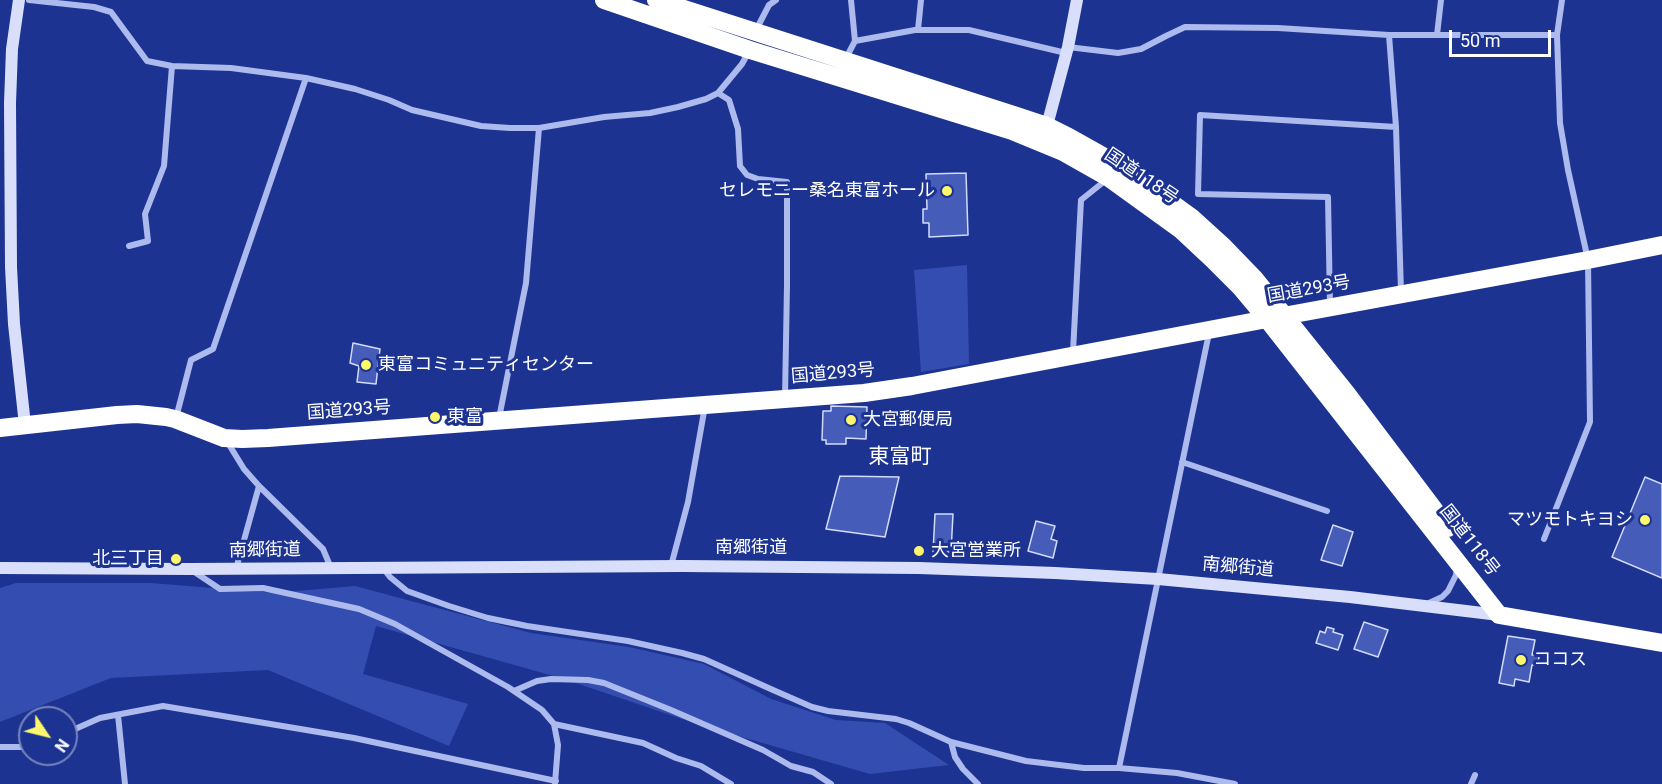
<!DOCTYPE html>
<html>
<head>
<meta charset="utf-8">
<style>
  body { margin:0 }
  #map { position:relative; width:1662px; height:784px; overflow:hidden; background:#1d3391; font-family:Roboto,sans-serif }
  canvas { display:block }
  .north { position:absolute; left:18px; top:706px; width:60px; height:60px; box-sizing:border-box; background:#1d3391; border:2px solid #7785bd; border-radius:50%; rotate:125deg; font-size:16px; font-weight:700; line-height:24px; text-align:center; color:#fff }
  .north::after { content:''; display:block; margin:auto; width:21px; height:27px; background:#fef76b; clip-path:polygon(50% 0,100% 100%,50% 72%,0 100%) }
  .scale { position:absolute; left:1449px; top:30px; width:102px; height:27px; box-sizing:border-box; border:3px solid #fff; border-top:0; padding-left:8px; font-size:18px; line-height:21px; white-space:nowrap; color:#fff; -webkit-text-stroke:4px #1d3391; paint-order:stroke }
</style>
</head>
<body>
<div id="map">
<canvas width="1662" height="784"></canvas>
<div class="north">N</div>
<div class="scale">50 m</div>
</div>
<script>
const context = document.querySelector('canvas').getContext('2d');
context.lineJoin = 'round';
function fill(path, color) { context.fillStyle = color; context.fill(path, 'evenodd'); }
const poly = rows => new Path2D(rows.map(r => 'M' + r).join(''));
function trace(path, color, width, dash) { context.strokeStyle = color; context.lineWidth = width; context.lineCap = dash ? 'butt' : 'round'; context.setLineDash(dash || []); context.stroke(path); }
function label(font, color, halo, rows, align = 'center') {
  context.font = font + ' Roboto,"Noto Sans JP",sans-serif'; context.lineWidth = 6; context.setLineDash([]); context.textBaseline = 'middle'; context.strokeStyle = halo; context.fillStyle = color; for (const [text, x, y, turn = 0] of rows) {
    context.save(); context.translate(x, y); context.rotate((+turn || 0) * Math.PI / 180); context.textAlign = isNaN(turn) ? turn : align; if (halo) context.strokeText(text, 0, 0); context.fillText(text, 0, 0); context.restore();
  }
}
const green = poly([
  [967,265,969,364,921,372,914,270],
  [16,583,151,583,274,593,355,586,531,633,629,647,704,664,771,699,836,720,885,723,949,765,870,774,697,724,564,679,376,626,363,674,468,704,449,746,268,670,111,678,0,722,0,588]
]);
const building = poly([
  [966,173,968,235,929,237,929,223,923,223,923,209,927,209,926,174,966,173],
  [353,343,380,349,376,384,357,382,359,366,350,363,353,343],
  [831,406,867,407,866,439,846,438,846,444,826,444,826,440,822,440,823,411,831,411,831,406],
  [840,476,899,477,885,537,826,529,840,476],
  [1645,477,1662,484,1662,578,1612,557,1645,477],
  [935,514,953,514,951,552,933,552,935,514],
  [1036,521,1055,526,1051,539,1057,541,1053,558,1028,551,1036,521],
  [1333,525,1353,532,1342,566,1321,560,1333,525],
  [1364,622,1388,630,1378,657,1354,649,1364,622],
  [1327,627,1334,629,1333,632,1343,635,1338,650,1316,643,1320,631,1325,633,1327,627],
  [1508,636,1535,640,1532,655,1539,656,1538,666,1532,665,1529,682,1515,679,1514,686,1499,683,1508,636]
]);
const street = poly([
  [29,0,94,7,111,12,147,61,172,66,231,68,306,78,355,89,389,100,412,110,481,126,510,128,539,128,604,117,650,113,678,107,706,99,718,93,742,64,749,51],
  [851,0,855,41],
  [756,30,769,5,776,0],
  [918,30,921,0],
  [1389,35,1396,127,1401,292],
  [1437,35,1441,0],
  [1068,47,1118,53,1141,49,1166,36,1185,27,1278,28,1389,35,1557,35],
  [845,60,855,41,915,30,969,30,1066,53],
  [718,93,729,100,738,129,740,166,747,175,758,179,787,182,787,285,785,398],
  [129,246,148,241,145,214,164,166,172,66],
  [1330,305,1328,197,1198,194,1200,115,1396,127],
  [1073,352,1081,200,1106,180],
  [176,418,191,360,213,349,306,78],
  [499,418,526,283,539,128],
  [228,443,244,469,259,486,323,549,331,568],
  [1182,462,1327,511],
  [1544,539,1590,422,1588,260,1568,170,1560,123,1557,35,1562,0],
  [671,566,688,502,705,406],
  [383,568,390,577,407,591,449,606,488,618,527,626,628,641,682,653,704,659,773,690,812,707,828,711,896,719,909,723,951,742,1026,761,1084,768,1119,768,1177,773,1235,784],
  [236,569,259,486],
  [193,571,220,589,263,588,359,609,395,624,508,687,542,710,554,724,558,745,555,783],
  [1429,603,1442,597,1448,591,1456,575,1457,567],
  [514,691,537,681,551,679,588,680,604,683,671,710,763,750,791,766,813,772,831,784],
  [118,715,125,784],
  [554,724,643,743,676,758,701,766,731,784],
  [66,733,100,718,163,706,354,738,556,781],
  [951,742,955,757,963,769,978,784],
  [0,747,30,747],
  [1119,768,1209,333],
  [1471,784,1475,775]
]);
const secondary = poly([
  [19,0,12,49,10,103,11,267,14,324,25,425],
  [1045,133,1068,47,1077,0],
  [0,568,191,569,682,566,919,568,1055,573,1158,579,1350,597,1499,615]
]);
const highway = poly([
  [604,0,750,50,1012,131,1063,152,1109,178,1181,230,1212,259,1241,288,1267,319,1499,615,1662,643],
  [656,0,1017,116,1047,126,1069,137,1119,165,1191,217,1224,247,1254,278,1347,394,1448,528],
  [0,428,117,415,137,414,166,417,175,419,224,438,242,439,268,438,864,393,912,386,1267,319,1588,260,1662,245]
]);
const markers = [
  [947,191,6,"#fef76b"],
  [366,365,6,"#fef76b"],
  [435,417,6,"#fef76b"],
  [851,420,6,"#fef76b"],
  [1645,520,6,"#fef76b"],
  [919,551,6,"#fef76b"],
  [176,559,6,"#fef76b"],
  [1521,660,6,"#fef76b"]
];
const streetNames = [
  ["国道118号",1141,177,34],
  ["国道293号",1309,290,-10],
  ["国道293号",833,374,-5],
  ["国道293号",349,411,-4],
  ["国道118号",1469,541,52],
  ["南郷街道",751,548],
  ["南郷街道",265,551,-1],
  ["南郷街道",1238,568,5]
];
const poiNames = [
  ["セレモニー桑名東富ホール",935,191,"right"],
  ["東富コミュニティセンター",378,365],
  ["東富",447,417],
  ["大宮郵便局",863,420],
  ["マツモトキヨシ",1633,520,"right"],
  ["大宮営業所",931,551],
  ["北三丁目",164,559,"right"],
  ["ココス",1533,660]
];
const quarterNames = [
  ["東富町",900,458]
];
fill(green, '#344db0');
fill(building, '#455cb9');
trace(building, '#d2dbfa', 1.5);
trace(street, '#acbaee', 6);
trace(secondary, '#d9dffa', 12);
trace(highway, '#fff', 18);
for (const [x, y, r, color] of markers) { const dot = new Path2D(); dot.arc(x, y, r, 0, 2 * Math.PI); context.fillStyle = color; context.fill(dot); trace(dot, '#1d3391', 2); }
label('18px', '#fff', '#1d3391', streetNames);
label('18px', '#fff', '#1d3391', poiNames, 'left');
label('21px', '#fff', '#1d3391', quarterNames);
</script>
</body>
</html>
